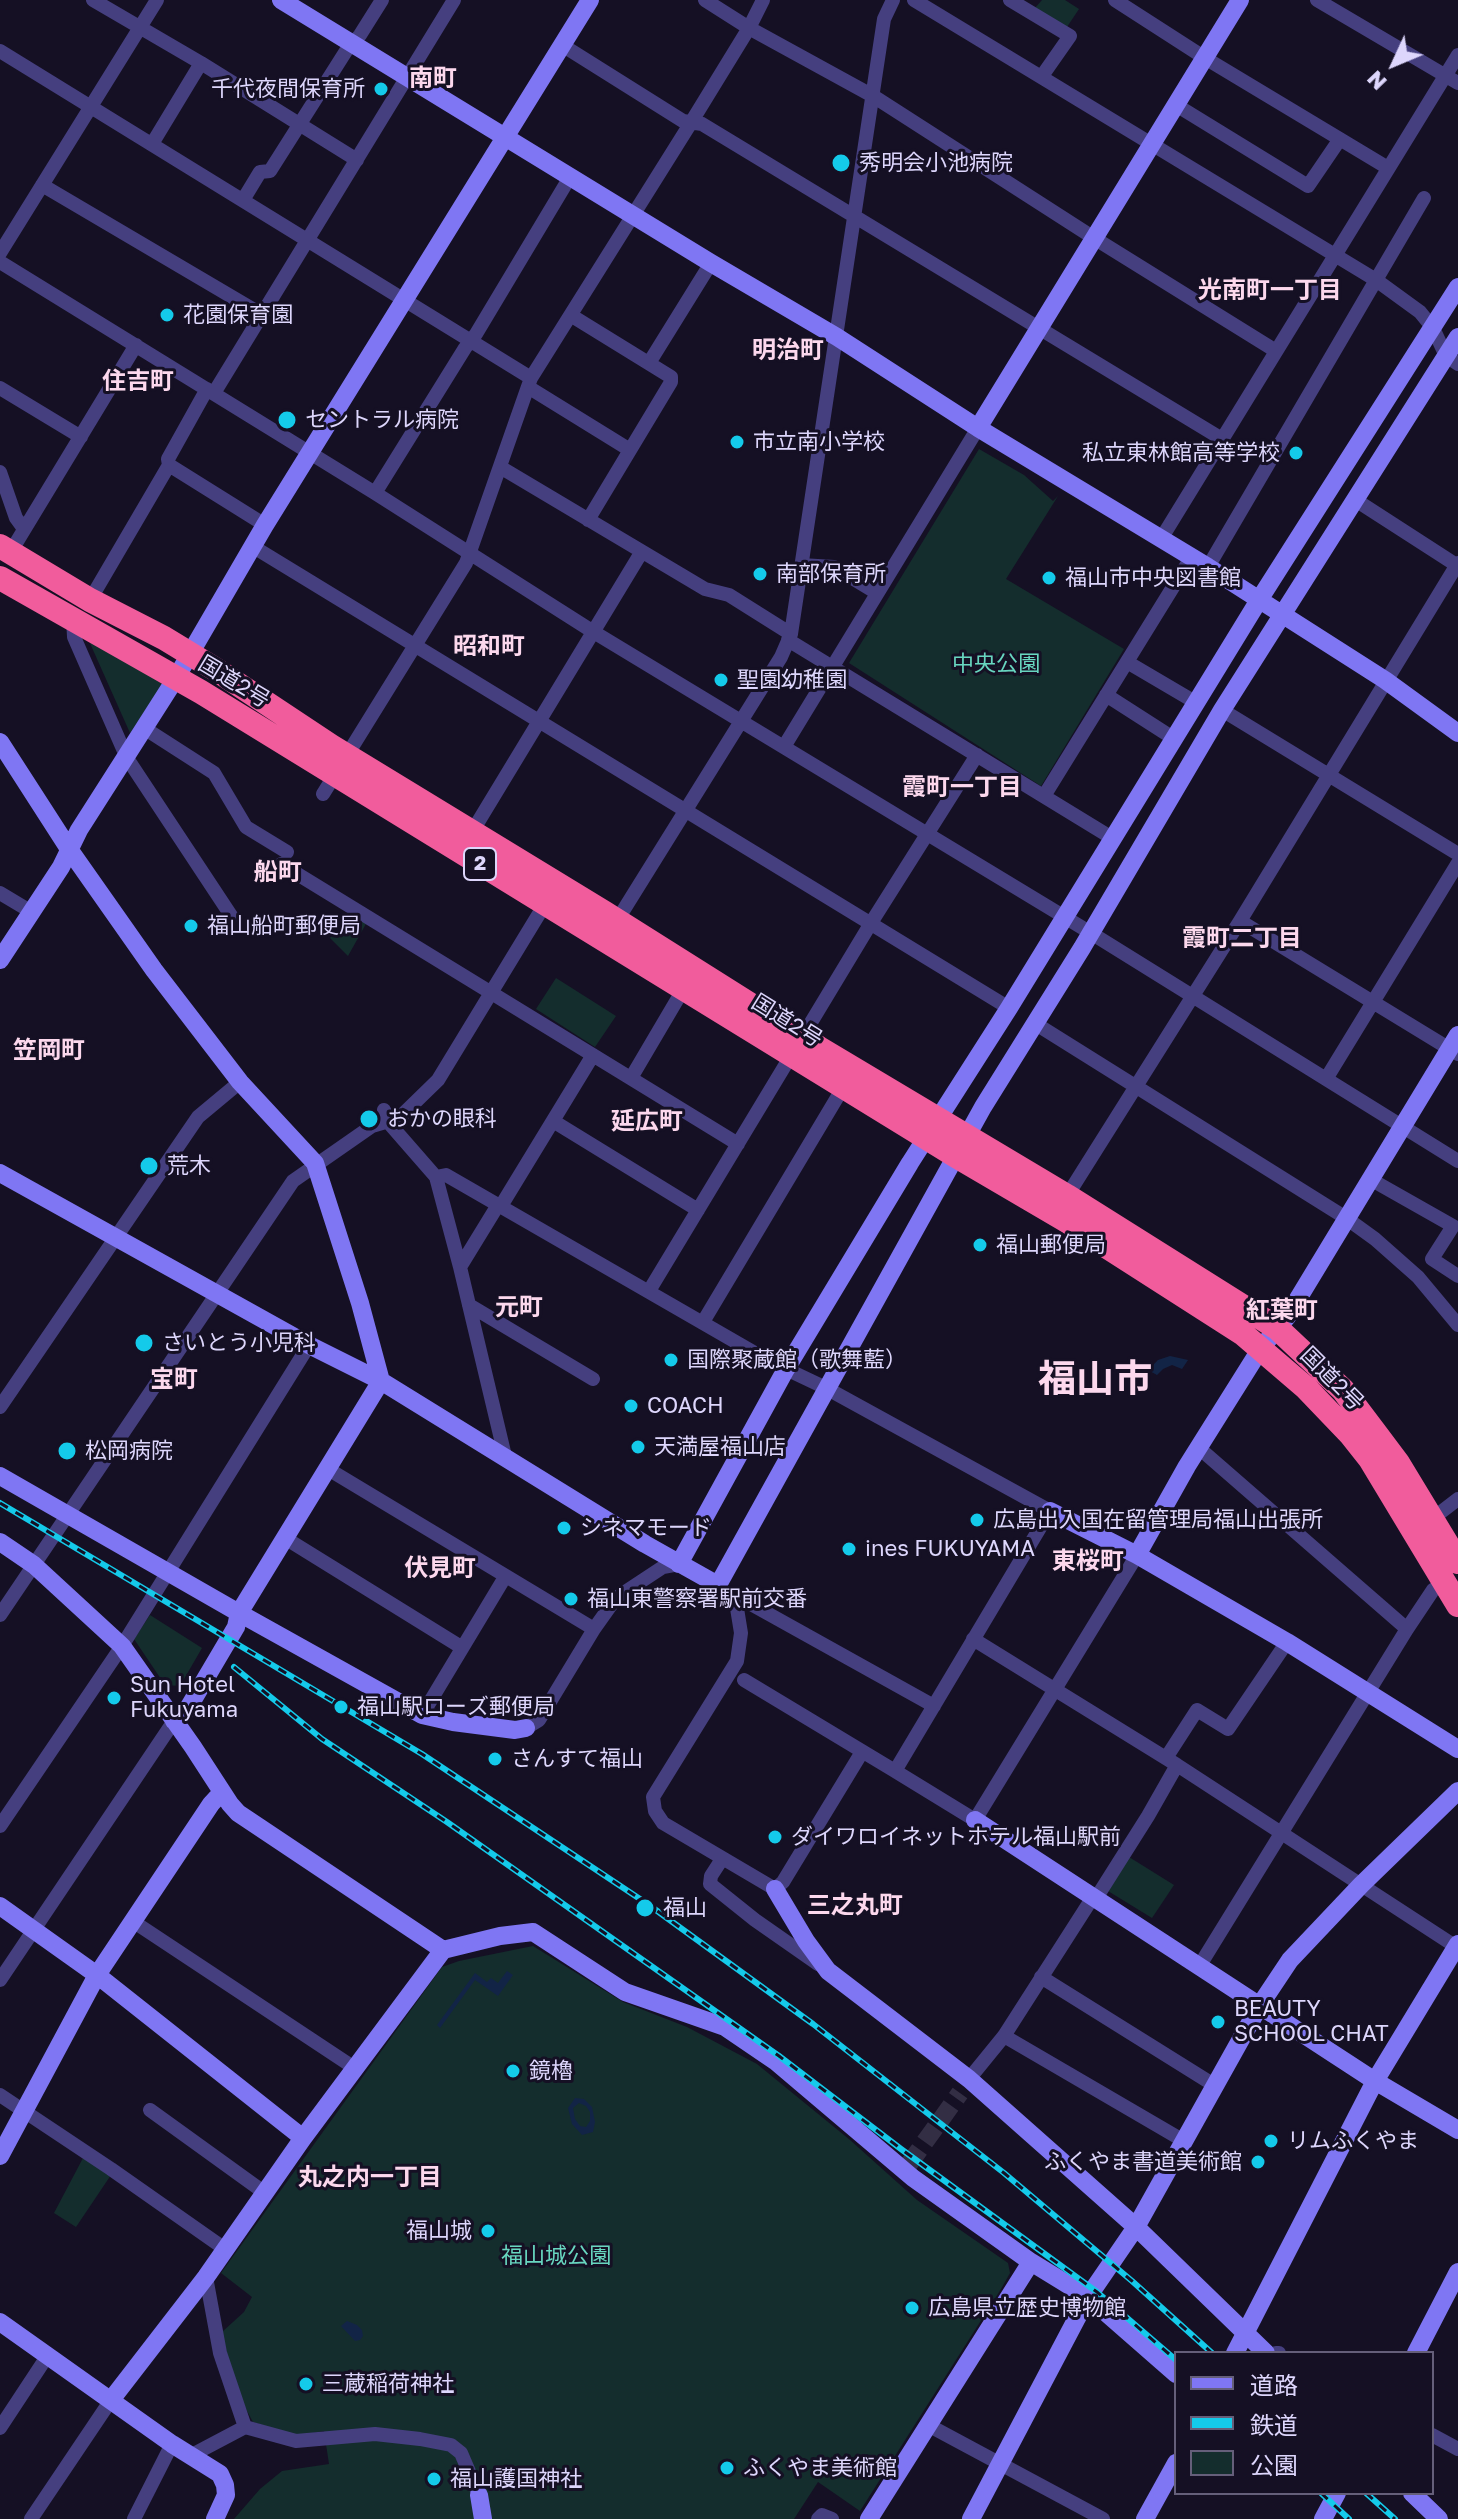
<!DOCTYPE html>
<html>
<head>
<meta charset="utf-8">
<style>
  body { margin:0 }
  #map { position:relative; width:1458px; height:2519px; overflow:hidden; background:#151024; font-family:"Golos Text","Noto Sans JP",sans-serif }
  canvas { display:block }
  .legend { position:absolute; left:1174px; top:2351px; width:260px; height:144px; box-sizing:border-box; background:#151024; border:2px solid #655f7a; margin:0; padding:10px 14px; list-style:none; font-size:24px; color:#ddd6fc }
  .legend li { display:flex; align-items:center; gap:16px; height:40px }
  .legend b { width:40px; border:2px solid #655f7a }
  .north { position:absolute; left:1354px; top:24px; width:80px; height:80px; -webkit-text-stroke:6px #151024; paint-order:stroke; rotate:226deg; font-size:22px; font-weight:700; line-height:32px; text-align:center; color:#ddd6fc }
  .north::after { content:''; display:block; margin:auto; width:28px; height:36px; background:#ddd6fc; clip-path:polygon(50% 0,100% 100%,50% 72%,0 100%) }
</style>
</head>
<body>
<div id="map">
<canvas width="1458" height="2519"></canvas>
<ul class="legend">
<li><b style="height:10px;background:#7f76f3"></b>道路</li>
<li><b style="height:10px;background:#14caea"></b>鉄道</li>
<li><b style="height:22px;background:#142d2d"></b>公園</li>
</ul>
<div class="north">N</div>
</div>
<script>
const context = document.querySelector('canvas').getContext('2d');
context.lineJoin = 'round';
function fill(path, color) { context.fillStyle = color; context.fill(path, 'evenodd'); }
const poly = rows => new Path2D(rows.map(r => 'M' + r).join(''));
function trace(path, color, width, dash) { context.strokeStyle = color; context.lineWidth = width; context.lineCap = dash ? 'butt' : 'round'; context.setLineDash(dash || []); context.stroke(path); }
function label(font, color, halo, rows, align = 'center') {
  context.font = font + ' "Golos Text","Noto Sans JP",sans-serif'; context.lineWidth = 6; context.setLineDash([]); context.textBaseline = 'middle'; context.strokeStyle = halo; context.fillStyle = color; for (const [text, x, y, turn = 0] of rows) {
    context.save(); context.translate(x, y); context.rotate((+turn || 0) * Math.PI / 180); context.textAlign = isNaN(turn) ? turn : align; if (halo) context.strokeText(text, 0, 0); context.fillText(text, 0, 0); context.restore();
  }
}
const green = poly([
  [1042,0,1065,0,1079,9,1065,30,1034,9],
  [979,449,1024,475,1053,501,1058,496,1006,579,1124,649,1041,786,849,663],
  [85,632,165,681,130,733],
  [348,912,367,922,348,956,330,938],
  [556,978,616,1016,595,1047,536,1009],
  [150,1615,202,1648,180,1686,165,1685,134,1639],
  [1129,1857,1174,1885,1152,1918,1108,1891],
  [533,1946,623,2002,687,2027,757,2064,850,2140,917,2200,1008,2263,1010,2273,1001,2289,860,2511,818,2482,794,2519,234,2519,260,2489,282,2471,329,2464,324,2431,296,2436,253,2422,247,2411,233,2380,222,2332,244,2312,252,2297,221,2273,442,1967,459,1961],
  [83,2158,111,2175,76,2227,54,2213]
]);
const water = poly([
  [1170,1356,1188,1360,1182,1369,1172,1365,1163,1369,1157,1375,1148,1370,1158,1360],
  [507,1971,513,1975,498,1996,475,1980,440,2028,437,2025,475,1973,487,1982,491,1978,498,1983],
  [575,2098,584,2099,592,2107,595,2122,593,2132,582,2135,572,2124,568,2108],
  [579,2103,586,2106,590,2112,590,2121,586,2127,580,2126,575,2119,573,2108],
  [347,2321,357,2325,362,2330,363,2336,360,2340,355,2341,341,2326]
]);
const secondaryTunnel = poly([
  [909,2164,960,2093]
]);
const street = poly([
  [93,0,201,63,357,160],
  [705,0,749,28,873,96,1094,238,1276,351],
  [914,0,1376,280,1420,312,1433,328,1446,356,1458,364],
  [1010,0,1070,36,1042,76],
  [1115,0,1205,58,1388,168],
  [1317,0,1458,83],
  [562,45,683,121,702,124,1222,439],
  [0,51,531,378],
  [1176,105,1308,186,1340,139],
  [152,144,201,63],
  [42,185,261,314],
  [243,200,260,172,270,171,346,51,360,35,382,0],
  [0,253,157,0],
  [0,262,375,493,592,631,1091,933,1458,1161],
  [572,316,671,377,671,382,588,520],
  [649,363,711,263],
  [528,387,630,450],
  [0,388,81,437],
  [207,389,168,459,169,465,265,525],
  [214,393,454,0],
  [500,467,705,589,729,595,791,634],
  [0,472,16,518,24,529],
  [375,493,465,348,476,334,570,177],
  [1354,499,1458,566],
  [1161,539,1458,55],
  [252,546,1009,1008],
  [10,553,136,345],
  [801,565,834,567,877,593],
  [1208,567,1424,198],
  [90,600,169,465],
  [73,618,74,637,127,758,232,917],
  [788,640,1112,838],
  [1127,662,1195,702],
  [1106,695,1173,738],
  [1222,710,1458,854],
  [144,728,214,773,246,827,287,852],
  [785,745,978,428],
  [323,794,466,563,531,378,692,121,749,28,763,0],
  [1044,796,1191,558],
  [472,832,641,553],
  [281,864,738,1144],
  [0,893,30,911],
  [1240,921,1458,1054],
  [613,927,781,657,791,634,884,19,893,0],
  [1036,1024,1346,1218,1375,1239,1418,1277,1458,1325],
  [631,1078,684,988],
  [1326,1079,1458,863],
  [384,1110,388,1122,436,1177,460,1267],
  [553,1121,698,1210],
  [436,1177,446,1175,767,1360,826,1388,1050,1511,895,1771,975,1820,1137,1555],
  [1370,1179,1453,1226,1432,1259,1458,1276],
  [1067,1196,1240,921,1458,563],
  [498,1205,460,1267,505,1456],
  [501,1206,593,1055],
  [649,1291,871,923,977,755],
  [469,1305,593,1379],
  [703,1322,844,1086],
  [0,1407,198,1117,240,1082],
  [1199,1448,1407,1629],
  [328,1469,594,1629],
  [1432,1519,1458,1499],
  [285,1538,461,1647],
  [731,1593,934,1706],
  [735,1596,741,1633,737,1661,653,1797,655,1811,663,1823,775,1889,783,1882,862,1752],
  [0,1615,293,1181,372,1126,399,1118,438,1080,545,904],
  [973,1639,1177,1765,1458,1948],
  [744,1680,895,1771],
  [422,1715,505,1577],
  [526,1728,539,1720,594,1629,616,1598,663,1567,679,1564],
  [1166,1758,1197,1710,1228,1729,1287,1642],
  [0,1826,122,1646,309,1345],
  [722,1859,711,1876,710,1884,755,1920,818,1964],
  [134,1922,356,2069],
  [1200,1965,1407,1629,1433,1590,1444,1582],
  [1041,1977,1214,2085],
  [0,1980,174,1721],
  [1004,2036,1184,2141],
  [969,2079,1004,2036,1093,1897,1100,1892,1148,1816,1177,1765],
  [0,2095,111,2169,225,2249],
  [150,2110,265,2193],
  [206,2277,220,2353,245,2427],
  [1276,2353,1279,2353],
  [928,2425,1103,2519],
  [0,2428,48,2355],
  [1432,2435,1458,2449],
  [192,2455,245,2427,296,2441,375,2434,420,2439,451,2445,461,2453,479,2495],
  [31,2519,111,2400],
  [134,2519,172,2444],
  [818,2519,822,2515,832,2519]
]);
const secondary = poly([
  [281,0,711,263,837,337,978,428,1208,567,1385,680,1458,733],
  [978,428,1240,0],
  [0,742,69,849,154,970,240,1082,315,1163,360,1303,381,1381,239,1613,236,1627,187,1710,174,1721],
  [0,960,61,867,79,830,176,678,265,525,590,0],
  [0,1173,309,1345,381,1381,645,1544,718,1585,983,1107,1082,948,1222,710,1458,337],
  [0,1476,239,1613,422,1715,453,1722,515,1730,526,1728],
  [1050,1511,1137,1555,1287,1642,1458,1749],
  [0,1542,34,1565,122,1646,193,1747,230,1804,238,1813,443,1950,500,1936,533,1932,625,1992,725,2027,775,2061,913,2178,1031,2262,1088,2297,1176,2374],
  [1137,1555,1187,1466,1261,1348,1287,1317,1458,1035],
  [679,1564,786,1369,910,1163,1009,1008,1259,600,1458,287],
  [975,1820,1375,2081,1458,2130],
  [775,1889,806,1941,828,1971,969,2079,1136,2227,1266,2353],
  [0,1906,97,1975,303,2138],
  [0,2156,97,1975,211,1804,222,1792],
  [0,2322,172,2444,220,2474,225,2485,226,2495,215,2519],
  [1235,2353,1375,2081,1458,1944],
  [1416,2353,1458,2272],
  [111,2400,206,2277,303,2138,443,1950],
  [1412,2493,1439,2519],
  [479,2495,483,2519],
  [869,2519,1031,2262],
  [971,2519,1088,2297,1136,2227,1260,2005,1290,1960,1361,1885,1458,1791],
  [1145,2519,1176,2463],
  [1323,2519,1337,2493]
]);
const highway = poly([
  [0,546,90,600,164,638,215,669,331,746,605,913,819,1048,1067,1196,1277,1328,1343,1390,1374,1431,1398,1463,1458,1562],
  [0,578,201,692,956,1156,1065,1220,1243,1334,1306,1388,1351,1435,1370,1459,1458,1605]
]);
const rail = poly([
  [0,1503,422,1754,649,1905,813,2024,1004,2173,1132,2281,1212,2353],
  [234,1667,322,1739,447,1822,779,2056,901,2149,1097,2292,1176,2360],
  [1321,2493,1349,2519],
  [1366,2493,1395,2519]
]);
const markers = [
  [381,89,8,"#14caea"],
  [841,163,10,"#14caea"],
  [167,315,8,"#14caea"],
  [287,420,10,"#14caea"],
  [737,442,8,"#14caea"],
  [1296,453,8,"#14caea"],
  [760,574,8,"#14caea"],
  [1049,578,8,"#14caea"],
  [721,680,8,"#14caea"],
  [191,926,8,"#14caea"],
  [369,1119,10,"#14caea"],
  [149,1166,10,"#14caea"],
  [980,1245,8,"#14caea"],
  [144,1343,10,"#14caea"],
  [671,1360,8,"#14caea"],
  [631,1406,8,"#14caea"],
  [638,1447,8,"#14caea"],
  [67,1451,10,"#14caea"],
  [977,1520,8,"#14caea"],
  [564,1528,8,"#14caea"],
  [849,1549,8,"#14caea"],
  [571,1599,8,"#14caea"],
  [114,1698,8,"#14caea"],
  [341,1707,8,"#14caea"],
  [495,1759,8,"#14caea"],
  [775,1837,8,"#14caea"],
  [645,1908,10,"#14caea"],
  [1218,2022,8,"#14caea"],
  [513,2071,8,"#14caea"],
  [1271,2141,8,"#14caea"],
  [1258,2162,8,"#14caea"],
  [488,2231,8,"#14caea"],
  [912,2308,8,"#14caea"],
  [306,2384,8,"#14caea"],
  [727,2468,8,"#14caea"],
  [434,2479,8,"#14caea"]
];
const shields = [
  [480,864,32]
];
const shieldNames = [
  ["2",480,864]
];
const poiNames = [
  ["千代夜間保育所",365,89,"right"],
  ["秀明会小池病院",859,163],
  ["花園保育園",183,315],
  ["セントラル病院",305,420],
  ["市立南小学校",753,442],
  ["私立東林館高等学校",1280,453,"right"],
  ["南部保育所",776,574],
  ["福山市中央図書館",1065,578],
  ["聖園幼稚園",737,680],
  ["福山船町郵便局",207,926],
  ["おかの眼科",387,1119],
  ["荒木",167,1166],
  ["福山郵便局",996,1245],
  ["さいとう小児科",162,1343],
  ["国際聚蔵館（歌舞藍）",687,1360],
  ["COACH",647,1406],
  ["天満屋福山店",654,1447],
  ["松岡病院",85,1451],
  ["広島出入国在留管理局福山出張所",993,1520],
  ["シネマモード",580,1528],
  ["ines FUKUYAMA",865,1549],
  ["福山東警察署駅前交番",587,1599],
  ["Sun Hotel",130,1685],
  ["Fukuyama",130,1710],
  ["福山駅ローズ郵便局",357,1707],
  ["さんすて福山",511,1759],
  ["ダイワロイネットホテル福山駅前",791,1837],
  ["福山",663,1908],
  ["BEAUTY",1234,2009],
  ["SCHOOL CHAT",1234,2034],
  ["鏡櫓",529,2071],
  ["リムふくやま",1287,2141],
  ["ふくやま書道美術館",1242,2162,"right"],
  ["福山城",472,2231,"right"],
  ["広島県立歴史博物館",928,2308],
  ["三蔵稲荷神社",322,2384],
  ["ふくやま美術館",743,2468],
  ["福山護国神社",450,2479]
];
const parkNames = [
  ["中央公園",996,664],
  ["福山城公園",556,2256]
];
const streetNames = [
  ["国道2号",234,682,31],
  ["国道2号",787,1021,32],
  ["国道2号",1332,1379,45]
];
const neighbourhoodNames = [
  ["南町",433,78],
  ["光南町一丁目",1270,290],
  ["明治町",788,350],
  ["住吉町",138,381],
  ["昭和町",489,646],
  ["霞町一丁目",962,787],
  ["船町",278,872],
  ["霞町二丁目",1242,938],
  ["笠岡町",49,1050],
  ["延広町",647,1121],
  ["元町",519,1307],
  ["紅葉町",1282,1310],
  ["宝町",174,1379],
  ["東桜町",1088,1561],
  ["伏見町",440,1568],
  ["三之丸町",855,1905],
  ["丸之内一丁目",370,2177]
];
const townNames = [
  ["福山市",1095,1380]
];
fill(green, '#142d2d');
fill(water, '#122446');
trace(secondaryTunnel, '#332e44', 18, [18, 9]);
trace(street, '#453f7f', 14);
trace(secondary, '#7f76f3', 18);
trace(highway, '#f15c9c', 24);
trace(rail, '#14caea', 6);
trace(rail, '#151024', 3, [9]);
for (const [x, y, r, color] of markers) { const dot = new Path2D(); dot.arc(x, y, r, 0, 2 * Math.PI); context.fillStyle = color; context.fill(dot); trace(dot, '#151024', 3); }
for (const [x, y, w] of shields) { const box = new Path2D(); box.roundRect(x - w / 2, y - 16, w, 32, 6); context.fillStyle = '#151024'; context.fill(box); trace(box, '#ddd6fc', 2); }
label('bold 20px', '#ddd6fc', null, shieldNames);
label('22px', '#ddd6fc', '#151024', poiNames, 'left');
label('22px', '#68d6c0', '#151024', parkNames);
label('22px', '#ddd6fc', '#151024', streetNames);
label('bold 24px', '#fcd8ed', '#151024', neighbourhoodNames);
label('bold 38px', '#fcd8ed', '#151024', townNames);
</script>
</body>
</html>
